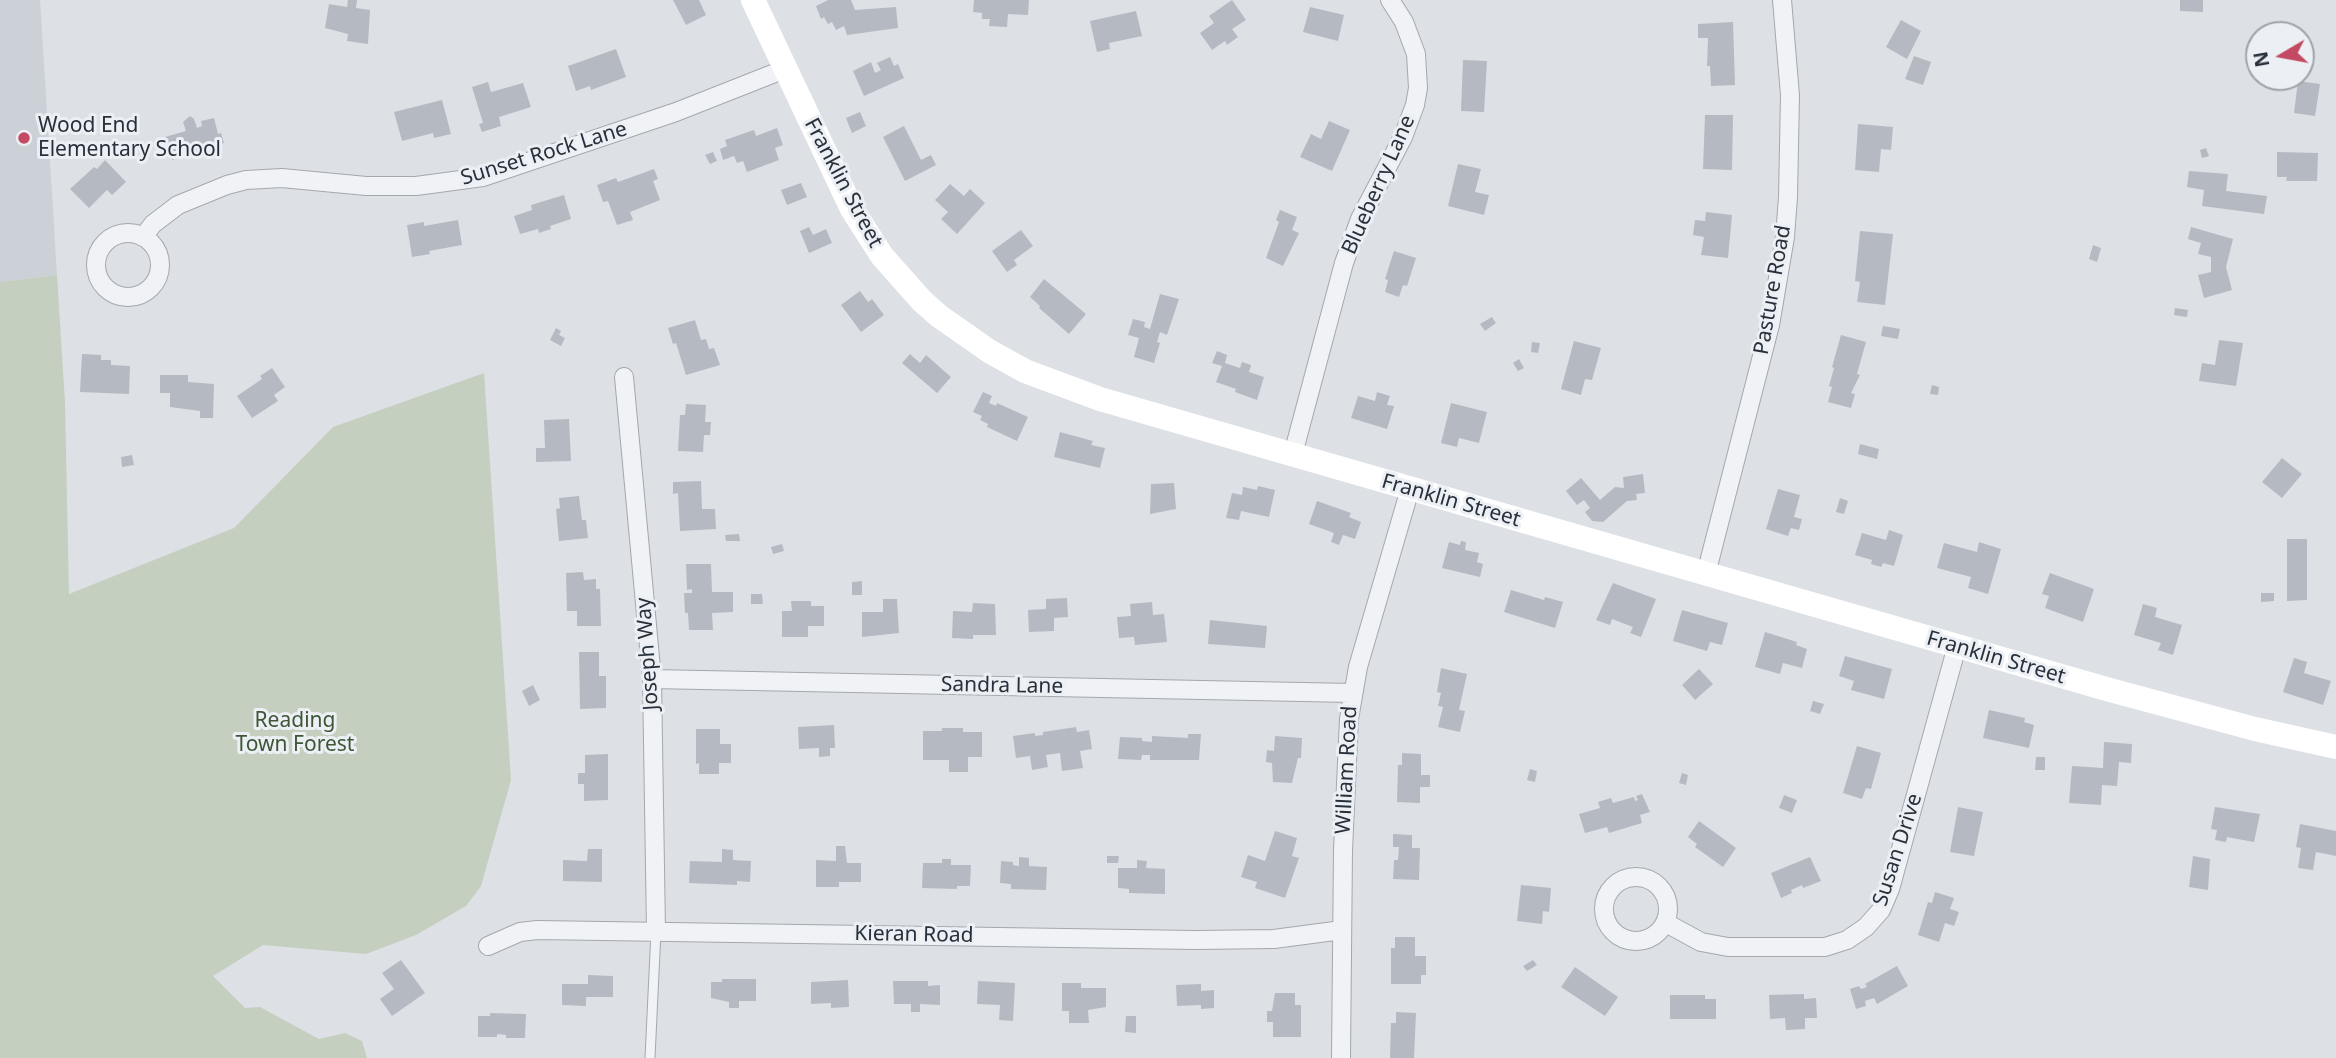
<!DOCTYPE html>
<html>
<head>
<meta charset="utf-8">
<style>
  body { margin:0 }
  #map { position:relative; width:2336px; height:1058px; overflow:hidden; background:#dde1e6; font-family:"Noto Sans",sans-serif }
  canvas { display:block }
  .north { position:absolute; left:2245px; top:21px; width:70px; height:70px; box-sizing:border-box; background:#ecf0f4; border:2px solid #9ea3aa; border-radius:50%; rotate:260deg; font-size:19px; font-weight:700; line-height:28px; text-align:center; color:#28303b }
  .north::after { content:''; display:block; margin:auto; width:24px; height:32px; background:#c34a62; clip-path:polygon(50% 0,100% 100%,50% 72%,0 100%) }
</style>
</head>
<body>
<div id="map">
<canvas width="2336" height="1058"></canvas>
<div class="north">N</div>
</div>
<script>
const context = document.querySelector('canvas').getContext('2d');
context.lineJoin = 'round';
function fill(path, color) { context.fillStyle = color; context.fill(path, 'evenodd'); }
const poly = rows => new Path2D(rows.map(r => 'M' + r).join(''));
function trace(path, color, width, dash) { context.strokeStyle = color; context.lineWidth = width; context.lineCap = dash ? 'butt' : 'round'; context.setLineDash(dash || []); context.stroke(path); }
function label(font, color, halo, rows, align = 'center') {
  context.font = font + ' "Noto Sans",sans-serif'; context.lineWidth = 6; context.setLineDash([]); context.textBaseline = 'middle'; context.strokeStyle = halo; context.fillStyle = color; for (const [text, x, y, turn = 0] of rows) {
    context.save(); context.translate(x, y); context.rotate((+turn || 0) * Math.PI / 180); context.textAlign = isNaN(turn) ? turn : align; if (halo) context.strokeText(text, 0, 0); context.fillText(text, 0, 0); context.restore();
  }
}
const built = poly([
  [0,0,40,0,57,275,0,282]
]);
const green = poly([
  [57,275,65,402,69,594,234,528,333,427,484,373,511,780,481,886,466,906,416,935,366,954,263,945,213,976,245,1008,260,1007,319,1039,345,1033,362,1041,367,1058,0,1058,0,282]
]);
const building = poly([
  [348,0,357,0,356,8,370,10,368,44,347,41,348,34,325,28,329,4,347,7],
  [673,0,699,0,706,15,686,25],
  [828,0,851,0,855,10,896,7,898,28,847,35,844,26,836,30,832,22,828,24,824,17,821,19,816,6],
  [974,0,1029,0,1028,15,1008,14,1007,27,989,26,990,19,982,19,982,13,973,12],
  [1232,0,1246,20,1232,29,1238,37,1227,45,1225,41,1212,50,1200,33,1214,23,1209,16],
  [2180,0,2203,0,2203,12,2180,11],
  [1310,7,1344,15,1338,41,1303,32],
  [1136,11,1142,36,1109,43,1110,49,1097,52,1090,21],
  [1901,20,1921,31,1907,59,1886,47],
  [1733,22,1735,85,1711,86,1710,66,1707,66,1708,38,1698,38,1698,24],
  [616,49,626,77,591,90,590,86,576,91,568,66],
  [1914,56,1931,62,1923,85,1905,79],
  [890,57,894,66,898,64,904,78,864,96,853,71,871,62,875,73,881,70,877,63],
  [1463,60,1487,61,1484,112,1461,111],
  [2298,81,2320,84,2315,116,2294,113],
  [488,82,491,92,523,83,531,107,499,117,501,126,482,132,479,124,483,123,472,87],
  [442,100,451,134,434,138,433,133,402,141,394,112],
  [860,112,866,126,852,133,846,118],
  [1705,115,1733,115,1732,170,1703,169],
  [190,116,194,119,197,128,202,126,201,121,214,118,218,134,221,133,224,143,172,160,165,137,186,131,183,122],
  [1329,121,1350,130,1332,171,1300,157,1311,134,1321,139],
  [1858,124,1893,127,1891,150,1881,149,1879,172,1855,170],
  [904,126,921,160,931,155,936,165,905,181,883,137],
  [777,128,783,145,775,148,779,160,747,172,743,161,737,163,734,156,723,160,720,149,727,146,725,140,754,130,756,136],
  [2206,148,2209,156,2202,158,2200,150],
  [713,152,717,161,710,164,705,155],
  [2277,152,2318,153,2317,181,2286,181,2287,177,2277,177],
  [105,160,126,182,112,195,107,190,89,208,70,189,94,167,97,169],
  [1458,164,1481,169,1475,192,1489,195,1484,215,1448,206],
  [654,169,658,179,653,181,660,200,630,212,633,220,617,225,608,201,603,202,597,185,616,178,618,182],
  [2189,171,2228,174,2226,191,2267,196,2264,214,2202,206,2204,190,2187,187],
  [801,183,807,197,787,205,781,190],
  [950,184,964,196,970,189,985,203,957,234,941,219,948,212,935,200],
  [564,195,571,219,550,226,551,229,539,233,538,229,520,234,514,216,532,210,531,205],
  [1280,210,1297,217,1292,230,1299,233,1283,266,1266,258,1279,222,1276,220],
  [1706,212,1732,215,1728,258,1701,255,1704,237,1693,235,1695,220,1705,221],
  [458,220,462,245,429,251,430,254,412,257,407,225,424,222,424,226],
  [809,227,813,235,826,229,832,243,809,253,800,231],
  [2191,227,2233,239,2226,267,2232,290,2204,298,2198,275,2211,272,2211,257,2198,254,2201,243,2188,239],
  [1021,230,1033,246,1014,260,1017,265,1007,272,992,251],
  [1860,231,1893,234,1885,305,1857,302,1860,282,1855,281],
  [2093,245,2101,248,2097,262,2089,259],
  [1394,251,1416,258,1407,286,1403,285,1399,297,1385,292,1388,280,1385,279],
  [1044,279,1086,314,1069,334,1039,308,1040,306,1030,297],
  [860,291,868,302,872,299,884,315,861,332,841,305],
  [1160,294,1179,299,1167,335,1160,332,1157,342,1160,343,1154,363,1134,357,1139,338,1128,335,1133,319,1145,322,1144,327,1150,329],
  [2175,308,2188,310,2187,317,2174,315],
  [1492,317,1496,323,1485,331,1480,324],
  [695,320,701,340,706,339,709,349,714,348,720,365,686,375,676,343,673,344,668,328],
  [1883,326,1900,329,1898,339,1881,336],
  [556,328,561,331,559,335,565,338,561,346,550,340],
  [1841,335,1866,342,1857,374,1860,375,1851,393,1855,394,1851,408,1828,402,1832,387,1829,386,1834,368,1832,367],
  [2219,340,2243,343,2236,386,2199,381,2202,363,2215,365],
  [1574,341,1601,348,1592,380,1585,379,1581,395,1561,389],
  [1532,342,1540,343,1538,353,1531,352],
  [1217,351,1227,355,1225,363,1240,368,1242,362,1251,365,1249,372,1264,377,1257,400,1235,392,1236,389,1216,382,1222,366,1212,363],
  [82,354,101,355,101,360,111,360,111,365,130,366,129,394,80,392],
  [910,354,920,363,926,355,951,377,937,393,902,363],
  [1519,359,1524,368,1518,371,1513,363],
  [272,368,285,387,274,395,278,401,252,418,237,396,262,379,260,376],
  [160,375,188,375,188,382,214,384,213,418,200,418,200,411,170,407,170,393,160,393],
  [1932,385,1939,387,1938,395,1930,394],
  [983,392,992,396,989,403,996,406,997,403,1028,417,1017,441,987,427,988,424,980,420,982,416,973,412],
  [1377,392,1390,396,1387,405,1394,406,1387,429,1351,418,1358,396,1375,401],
  [1451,403,1487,412,1479,443,1459,438,1457,447,1441,443],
  [686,404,706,405,705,422,711,422,710,435,704,435,703,452,678,451,680,415,685,415],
  [569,419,571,461,536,462,536,448,545,448,544,420],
  [1060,432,1093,441,1091,445,1105,448,1100,468,1054,457],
  [1860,444,1879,449,1877,459,1858,454],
  [132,455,134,465,122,467,121,457],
  [2282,458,2302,474,2282,498,2262,482],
  [1643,474,1645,493,1636,494,1637,500,1627,501,1603,522,1592,521,1585,512,1590,508,1584,500,1577,505,1566,491,1581,478,1600,500,1615,487,1624,488,1623,477],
  [701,481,702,509,715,509,716,529,680,531,678,493,673,494,673,482],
  [1174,483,1176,509,1150,514,1151,484],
  [1258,486,1275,490,1269,517,1241,511,1239,520,1226,518,1232,493,1242,495,1243,487,1257,490],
  [1778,489,1800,495,1794,517,1802,519,1799,530,1791,528,1788,536,1766,529],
  [579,496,582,520,586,520,588,538,559,541,556,509,560,508,559,498],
  [1840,498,1848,501,1844,514,1836,512],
  [1317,501,1351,513,1349,517,1361,522,1355,539,1343,535,1339,545,1331,542,1334,533,1309,524],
  [1889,530,1903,535,1894,566,1883,563,1881,567,1871,564,1872,560,1855,555,1862,533,1886,540],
  [739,534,740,541,726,541,725,535],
  [2287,539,2307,539,2307,600,2287,601],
  [1461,541,1466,542,1465,550,1479,553,1477,562,1483,564,1480,577,1442,568,1449,542,1460,545],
  [1979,542,2001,549,1988,594,1968,588,1971,577,1937,568,1944,543,1977,552],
  [782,544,784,551,773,554,771,547],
  [686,564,711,564,712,592,733,592,733,612,712,613,713,630,689,630,688,613,685,613,684,593,692,593,692,589,687,590],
  [583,572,584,580,596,579,596,589,600,589,601,626,577,626,577,611,567,611,566,573],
  [2050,573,2094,589,2083,622,2045,608,2049,596,2042,594],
  [862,581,862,595,852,595,852,582],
  [1613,583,1656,599,1641,637,1630,633,1633,627,1612,619,1610,625,1596,620],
  [1511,590,1544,600,1545,597,1563,602,1555,628,1504,612],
  [2261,593,2274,593,2274,601,2261,602],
  [751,594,762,594,763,604,751,604],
  [1067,598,1068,617,1054,618,1054,631,1029,632,1028,610,1046,609,1046,599],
  [883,599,897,599,899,633,862,637,862,612,883,612],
  [791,601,811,601,811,606,824,606,824,626,808,626,808,637,782,637,782,611,792,611],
  [1152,602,1153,615,1164,614,1167,642,1135,645,1134,637,1119,638,1117,617,1131,616,1130,604],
  [973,603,995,604,996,635,973,635,973,639,952,638,953,611,972,612],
  [2143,604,2157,608,2155,617,2182,625,2173,655,2158,650,2161,643,2134,635],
  [1682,610,1728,623,1722,645,1710,642,1707,651,1673,641],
  [1210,620,1267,626,1265,648,1208,644],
  [1765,632,1797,642,1796,645,1807,649,1802,668,1783,663,1780,674,1755,667],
  [579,652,599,652,599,676,606,676,606,708,580,709],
  [1845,656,1892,669,1884,699,1851,690,1854,681,1839,676],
  [2294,658,2307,662,2304,673,2331,681,2323,705,2283,692],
  [1441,668,1467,674,1459,710,1465,711,1460,732,1438,727,1443,707,1438,706,1441,693,1437,692],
  [1699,669,1713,684,1695,700,1682,685],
  [533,685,540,700,529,706,522,691],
  [1813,701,1824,704,1820,714,1810,711],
  [1989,710,2025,718,2024,722,2034,725,2029,748,1983,738],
  [834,725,835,748,830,748,830,756,819,757,819,748,799,749,798,727],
  [1076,727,1077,732,1089,730,1092,749,1080,751,1083,768,1062,771,1060,753,1046,755,1048,767,1032,770,1030,756,1016,758,1013,736,1035,733,1035,736,1043,735,1043,732],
  [942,728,963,728,963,732,982,732,982,757,968,757,968,772,949,772,949,760,923,760,923,731,942,731],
  [696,729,720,729,720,744,731,744,731,763,719,763,719,774,699,774,699,763,696,764],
  [1188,734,1201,734,1199,760,1150,760,1150,755,1142,755,1141,760,1118,759,1120,737,1142,738,1142,741,1152,742,1152,736,1188,738],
  [1275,736,1302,738,1301,758,1298,758,1292,783,1273,782,1272,763,1266,762,1267,750,1274,751],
  [2104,742,2132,744,2131,763,2119,762,2117,786,2102,785,2101,805,2069,803,2072,766,2103,768],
  [1857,746,1881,753,1871,789,1866,788,1862,799,1843,793],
  [1402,753,1421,754,1421,775,1430,775,1430,787,1420,787,1420,803,1397,802,1398,765,1402,765],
  [608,754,608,800,584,801,584,784,578,784,578,773,585,773,585,755],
  [2036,757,2045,757,2045,770,2035,770],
  [1530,769,1537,771,1535,782,1527,780],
  [1682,773,1688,775,1686,785,1679,783],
  [1642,794,1650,812,1640,815,1642,823,1609,833,1607,827,1585,833,1579,814,1600,808,1598,802,1611,798,1613,803,1634,797,1635,801,1638,800,1636,796],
  [1784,795,1797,800,1792,813,1779,808],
  [1958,807,1983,812,1974,856,1950,852],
  [2215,807,2260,814,2254,842,2227,837,2226,842,2215,840,2217,830,2211,829],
  [1699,821,1736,848,1723,867,1695,847,1697,844,1688,837],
  [2300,824,2336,831,2336,856,2316,852,2313,870,2298,868,2301,848,2296,847],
  [1275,831,1297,838,1292,856,1299,858,1285,898,1255,888,1257,882,1241,877,1248,855,1265,861],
  [1393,834,1412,835,1412,848,1420,848,1419,880,1393,879,1394,860,1398,860,1399,847,1393,847],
  [836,846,845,846,847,863,861,863,861,882,839,882,839,887,816,887,816,860,836,861],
  [588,849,602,849,602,882,563,881,563,860,587,861],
  [722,849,733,850,733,860,751,861,750,882,737,881,737,885,689,883,690,861,722,862],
  [1107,856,1119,856,1118,863,1107,863],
  [2193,856,2210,859,2208,890,2189,887],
  [1019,857,1029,858,1029,866,1047,867,1046,890,1011,889,1011,884,1000,883,1001,861,1013,862,1013,865,1019,866],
  [1810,857,1821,881,1803,888,1802,885,1791,890,1792,893,1781,898,1771,873],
  [942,859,951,859,951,865,971,865,970,886,957,886,957,889,922,888,923,863,942,863],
  [1137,860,1147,861,1146,868,1165,869,1165,894,1129,893,1129,889,1118,888,1118,868,1137,868],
  [1521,885,1551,888,1549,912,1543,911,1542,924,1517,921],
  [1935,892,1954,898,1950,909,1959,912,1954,926,1945,923,1939,942,1918,935,1928,902,1932,903],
  [1395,937,1415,937,1415,956,1426,956,1426,975,1421,975,1421,984,1391,984,1391,948,1395,948],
  [401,960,425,993,392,1016,380,999,394,989,382,973],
  [1533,960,1537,965,1527,971,1523,966],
  [1897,966,1908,986,1877,1004,1874,998,1865,1001,1866,1006,1856,1009,1850,989,1859,986,1861,989,1867,987,1865,984],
  [1575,967,1618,997,1605,1016,1561,987],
  [588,975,613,976,613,997,586,997,586,1006,562,1005,562,984,588,984],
  [722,979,756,979,756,1001,739,1001,739,1008,729,1008,729,1002,711,998,711,982,722,982],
  [848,980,849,1007,831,1008,831,1003,811,1004,811,982],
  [893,981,928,981,928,986,940,985,940,1005,920,1004,920,1012,911,1012,911,1004,894,1004],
  [978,981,1015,983,1013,1021,999,1020,1000,1005,977,1004],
  [1062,983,1081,983,1081,988,1106,988,1106,1007,1088,1010,1089,1023,1069,1023,1069,1011,1062,1011],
  [1201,984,1201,991,1214,990,1214,1008,1201,1009,1201,1005,1177,1006,1176,985],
  [1275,993,1295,993,1295,1005,1301,1005,1301,1037,1273,1037,1273,1022,1267,1022,1267,1011,1272,1011],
  [1804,994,1804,999,1816,998,1817,1018,1805,1018,1805,1029,1786,1030,1785,1018,1770,1019,1769,995],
  [1670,995,1705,995,1705,999,1716,999,1716,1019,1670,1019],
  [1396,1012,1416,1013,1414,1058,1390,1058,1391,1023,1396,1023],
  [490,1013,526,1014,525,1038,506,1038,506,1035,497,1034,497,1037,478,1037,478,1016,490,1016],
  [1126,1016,1136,1016,1136,1033,1125,1032]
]);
const lane = poly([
  [650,1058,656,931]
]);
const street = poly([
  '96 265a32 32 0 1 1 64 0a32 32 0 1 1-64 0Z',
  [143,237,153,224,178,205,227,185,246,180,282,178,366,186,416,186,483,177,676,112,785,69],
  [624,377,652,679,656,931],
  [1293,454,1344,263,1360,219,1403,137,1415,105,1418,88,1416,54,1404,22,1390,0],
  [1706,574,1770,325,1785,237,1788,197,1790,95,1782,0],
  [652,679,1352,693],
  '1604 909a32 32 0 1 1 64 0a32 32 0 1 1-64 0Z',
  [1666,923,1701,942,1728,947,1825,947,1847,940,1866,927,1881,910,1890,889,1957,646],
  [488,946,520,932,537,930,1196,940,1274,939,1342,930],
  [1341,1058,1343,850,1349,719,1358,667,1410,489]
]);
const secondary = poly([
  [753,0,852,209,882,256,922,301,939,316,989,351,1025,371,1100,399,2110,690,2255,729,2336,747]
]);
const markers = [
  [24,138,7,"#c34a62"]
];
const poiNames = [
  ["Wood End",38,126],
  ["Elementary School",38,150]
];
const streetNames = [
  ["Sunset Rock Lane",544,154,-17],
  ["Franklin Street",843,183,62],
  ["Blueberry Lane",1379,185,-66],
  ["Pasture Road",1773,290,-80],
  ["Franklin Street",1451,501,16],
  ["Joseph Way",648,654,-94],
  ["Franklin Street",1996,658,16],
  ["Sandra Lane",1002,686,1],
  ["William Road",1347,770,-87],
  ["Susan Drive",1898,850,-72],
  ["Kieran Road",914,935,1]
];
const parkNames = [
  ["Reading",295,721],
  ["Town Forest",295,745]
];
fill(built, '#ccd0d7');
fill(green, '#c4cfbf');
fill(building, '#b5bac2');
trace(lane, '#a3a8af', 11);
trace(street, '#a3a8af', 20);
trace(lane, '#f0f2f5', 9);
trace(street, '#f0f2f5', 18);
trace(secondary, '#fff', 24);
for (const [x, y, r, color] of markers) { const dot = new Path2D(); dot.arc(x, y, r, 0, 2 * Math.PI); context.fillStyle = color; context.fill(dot); trace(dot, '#ecf0f4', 2.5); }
label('21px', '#28303b', '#ecf0f4', poiNames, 'left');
label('21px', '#28303b', '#ecf0f4', streetNames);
label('21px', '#3e5636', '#ecf0f4', parkNames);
</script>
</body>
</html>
